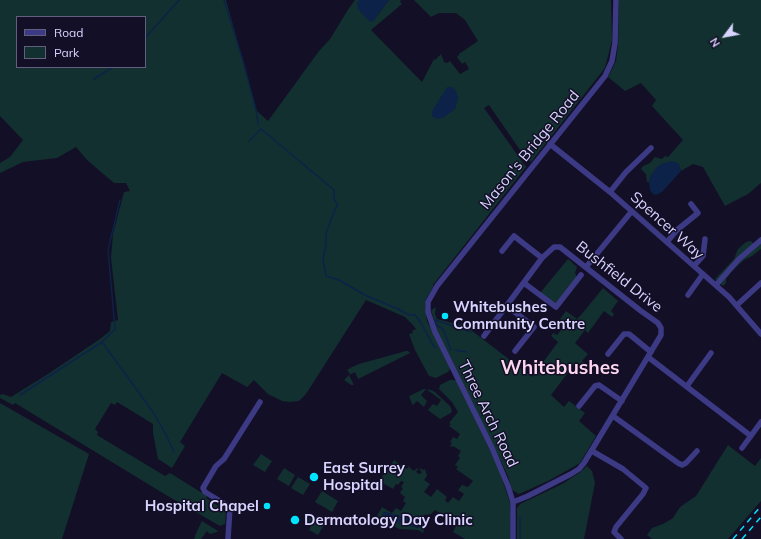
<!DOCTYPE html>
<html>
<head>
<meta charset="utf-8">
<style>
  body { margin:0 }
  #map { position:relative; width:761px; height:539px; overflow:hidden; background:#130f26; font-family:Mulish,sans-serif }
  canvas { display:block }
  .legend { position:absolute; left:16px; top:16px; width:130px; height:52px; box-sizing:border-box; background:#130f26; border:1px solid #625e7d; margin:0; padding:5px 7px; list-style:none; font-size:12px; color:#d9d4ff }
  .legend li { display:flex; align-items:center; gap:8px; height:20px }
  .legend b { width:20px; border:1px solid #625e7d }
  .north { position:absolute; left:705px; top:16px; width:40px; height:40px; -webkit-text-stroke:3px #130f26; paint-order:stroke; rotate:238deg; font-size:11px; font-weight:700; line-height:16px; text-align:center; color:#d9d4ff }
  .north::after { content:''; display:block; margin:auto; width:14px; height:18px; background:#d9d4ff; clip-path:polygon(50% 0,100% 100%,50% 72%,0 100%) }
</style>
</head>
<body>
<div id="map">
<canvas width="761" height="539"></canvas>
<ul class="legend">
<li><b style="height:5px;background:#3d3a85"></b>Road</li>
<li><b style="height:11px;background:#12302f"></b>Park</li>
</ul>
<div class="north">N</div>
</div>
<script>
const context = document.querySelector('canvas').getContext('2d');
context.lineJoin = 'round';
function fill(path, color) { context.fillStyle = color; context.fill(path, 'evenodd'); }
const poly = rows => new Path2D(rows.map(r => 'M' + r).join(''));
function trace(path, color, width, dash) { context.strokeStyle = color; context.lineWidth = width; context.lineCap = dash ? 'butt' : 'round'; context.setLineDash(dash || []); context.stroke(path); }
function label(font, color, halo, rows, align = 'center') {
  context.font = font + ' Mulish,sans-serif'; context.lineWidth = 3; context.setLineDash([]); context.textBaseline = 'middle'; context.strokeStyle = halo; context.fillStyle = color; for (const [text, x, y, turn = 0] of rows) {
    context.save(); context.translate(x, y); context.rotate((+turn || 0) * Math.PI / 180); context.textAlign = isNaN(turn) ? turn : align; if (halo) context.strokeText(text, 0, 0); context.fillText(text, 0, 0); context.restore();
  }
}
const green = poly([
  [0,0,226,0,257,111,268,121,319,51,330,39,349,8,355,0,360,0,357,3,373,21,389,0,401,0,400,2,402,4,371,30,422,82,434,59,435,60,441,54,444,62,447,63,450,61,460,74,469,69,465,62,462,64,457,57,459,55,459,54,478,41,465,20,456,13,439,13,431,17,414,0,611,0,612,40,605,68,531,162,522,153,489,105,484,108,526,167,433,285,433,287,426,299,425,306,427,321,449,365,450,369,448,372,436,378,429,376,415,350,409,334,413,333,412,331,416,329,412,324,405,317,366,300,306,394,299,401,290,402,282,401,268,394,254,380,247,387,222,373,180,442,185,446,172,468,158,459,153,433,153,424,117,402,115,405,111,403,95,429,98,432,97,435,165,476,170,473,207,496,206,498,218,506,219,504,222,505,226,511,225,524,220,526,166,495,15,403,13,405,0,398,0,395,3,394,11,397,48,374,100,339,110,331,111,322,118,320,111,258,113,234,124,192,130,191,126,183,114,183,87,160,76,147,57,158,23,162,0,173,0,163,10,157,23,140,0,116],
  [17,17,145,17,145,67,17,67],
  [619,0,761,0,761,183,748,194,725,206,703,167,693,164,681,171,678,163,651,175,649,182,647,182,646,174,641,169,643,166,650,163,655,157,662,159,665,156,668,157,683,140,652,106,656,100,641,83,625,91,608,77,616,61,618,45],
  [751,241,756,247,761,242,761,249,752,256,744,260,732,271,726,279,726,283,723,286,715,279,734,259,738,249,746,242],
  [568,259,577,267,575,273,577,277,556,303,554,303,540,293],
  [603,288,618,301,611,311,614,314,612,317,604,311,588,333,585,330,575,343,588,354,582,361,586,364,584,367,576,362,551,395,564,407,569,401,585,413,579,421,596,436,580,463,575,466,548,481,519,494,512,490,508,476,498,455,438,333,431,310,436,307,435,314,437,319,460,325,462,323,532,377,558,342,551,336,553,333,557,335,566,324,560,319,566,311,577,319,581,315],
  [406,351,408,351,410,353,358,379,355,372,349,375,354,385,351,385,344,380,350,374,347,370,352,367,359,364],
  [450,380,455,380,457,382,499,469,510,503,511,539,465,539,453,532,457,524,435,510,431,514,424,515,425,521,427,522,423,533,418,530,399,529,377,516,382,507,392,513,396,508,401,511,406,503,403,501,405,497,400,493,403,488,401,487,404,482,401,481,398,485,396,484,393,489,379,481,394,460,407,469,409,466,410,468,414,471,417,468,418,470,416,471,418,474,422,473,420,469,419,470,420,468,423,470,425,469,427,476,424,480,430,484,424,492,431,497,437,489,447,497,445,500,448,503,453,497,459,501,464,494,458,490,462,485,468,487,473,481,456,469,458,467,455,465,460,458,458,456,461,451,453,446,452,447,450,446,452,443,450,442,453,437,457,439,460,434,449,426,451,424,449,423,458,412,452,402,439,389,440,385],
  [385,512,419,521,421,522,418,528,383,517,383,513],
  [424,389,425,389,431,390,435,392,450,406,452,411,451,413,440,419,428,410,433,404,437,406,441,400,426,389,421,395,427,401,424,407,417,401,413,405,412,404,409,396],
  [0,403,89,454,62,539,0,539],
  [728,445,755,466,761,458,761,501,728,539,652,539,647,535,652,528,663,524,673,518,680,507,696,496],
  [261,454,272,461,265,472,253,465],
  [587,466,592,471,595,483,584,539,517,539,517,508,520,504,562,484,579,473],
  [284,468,295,475,289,486,277,479],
  [298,477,310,484,303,495,291,488],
  [322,491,338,501,332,512,315,502],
  [311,515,325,523,318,535,309,530,311,526,307,523],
  [202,521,218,531,217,532,210,534,207,531,201,539,194,539,197,531]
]);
const water = poly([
  [360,0,389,0,373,21,370,22,358,9,357,3],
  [447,87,453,87,457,93,458,99,455,109,443,118,437,119,432,116,432,111],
  [672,161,678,163,681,171,662,192,656,195,653,194,650,190,649,182,651,175,657,167,661,164],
  [385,512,419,521,422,523,422,525,419,528,404,525,383,517,382,514]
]);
const stream = poly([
  [224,0,243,61,256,110,258,124],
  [145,38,179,0],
  [94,79,113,67],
  [249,141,261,129,334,190,334,199,337,204,337,206,334,212,326,234,326,245,323,259,326,276,339,280,365,295,398,309,409,315,415,315,421,323,433,345,436,348],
  [102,342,153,412,166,435,174,452],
  [451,350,443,329,436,325,435,320,471,332],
  [455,350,466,352],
  [20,395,102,342,115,329,108,250,120,200],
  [520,539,520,518]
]);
const minor = poly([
  [550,144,610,192,729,297,761,334],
  [610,192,626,172,651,148],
  [667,242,677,230,698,213,691,204],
  [502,251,514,236,542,258],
  [694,266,703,256,705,239],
  [586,267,632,211],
  [524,283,556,307,581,275],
  [716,285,739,259,761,240],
  [688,295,703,274],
  [737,305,761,283],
  [507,306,534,327,515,351],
  [484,336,542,258,554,247,560,247,641,311,658,323,661,328,661,335,584,463,579,469,571,474,528,496,513,502],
  [608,354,624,334,629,334,651,352],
  [648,357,751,436],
  [687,386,711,353],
  [579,406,595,386,599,385,622,401],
  [613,416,678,463,682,465,686,463,697,451],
  [742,448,761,422],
  [592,451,623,469,646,488,643,494,616,527,614,532,621,539],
  [228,539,230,507,205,492,203,488,216,466,224,459,260,402],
  [513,539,513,502,508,486,492,448,435,332,428,312,428,302,437,286,605,76,612,61,615,43,616,0]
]);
const rail = poly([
  [733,539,761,506],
  [742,539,761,517]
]);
const markers = [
  [445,316,4,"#00e5ff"],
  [314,477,5,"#00e5ff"],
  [267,506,4,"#00e5ff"],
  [295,520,5,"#00e5ff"]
];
const streetNames = [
  ["Mason's Bridge Road",530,150,-51],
  ["Spencer Way",667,226,42],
  ["Bushfield Drive",619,277,38],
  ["Three Arch Road",488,414,64]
];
const poiNames = [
  ["Whitebushes",453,307],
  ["Community Centre",453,324],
  ["East Surrey",323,468],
  ["Hospital",323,485],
  ["Hospital Chapel",259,506,"right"],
  ["Dermatology Day Clinic",304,520]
];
const districtNames = [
  ["Whitebushes",560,368]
];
fill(green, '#12302f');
fill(water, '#0c2248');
trace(stream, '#0c2248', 1.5);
trace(minor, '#3d3a85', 5.5);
trace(rail, '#00e5ff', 1.5, [6, 5]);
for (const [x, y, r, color] of markers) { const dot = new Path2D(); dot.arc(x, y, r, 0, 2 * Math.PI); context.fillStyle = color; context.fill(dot); trace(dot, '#130f26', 1.5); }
label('15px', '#d9d4ff', '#130f26', streetNames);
label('bold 15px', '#d9d4ff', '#130f26', poiNames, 'left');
label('bold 19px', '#ffd6f0', '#130f26', districtNames);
</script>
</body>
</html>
